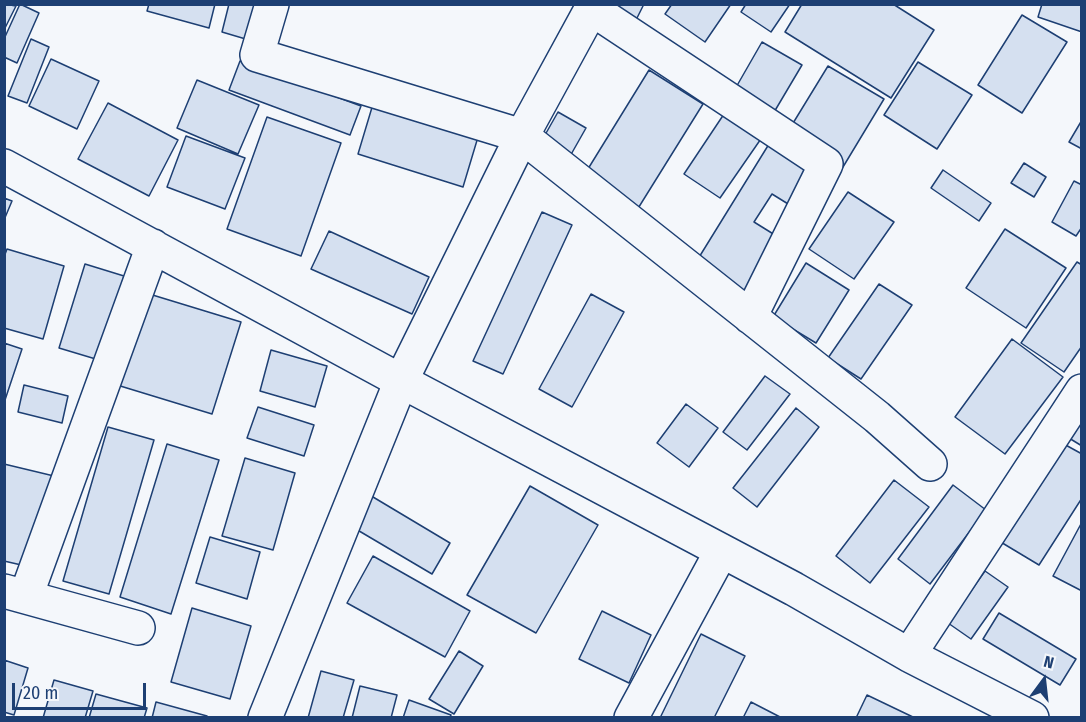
<!DOCTYPE html>
<html>
<head>
<meta charset="utf-8">
<style>
  body { margin:0 }
  #map { position:relative; width:1086px; height:722px; overflow:hidden; background:#f4f7fb; font-family:"Fira Sans Condensed",sans-serif }
  canvas { display:block }
  .frame { position:absolute; inset:0; border:6px solid #1d3f73; pointer-events:none }
  .north { position:absolute; left:1014px; top:650px; width:60px; height:60px; -webkit-text-stroke:4px #f4f7fb; paint-order:stroke; rotate:15deg; font-size:16px; font-weight:700; line-height:24px; text-align:center; color:#1d3f73 }
  .north::after { content:''; display:block; margin:auto; width:21px; height:27px; background:#1d3f73; clip-path:polygon(50% 0,100% 100%,50% 72%,0 100%) }
  .scale { position:absolute; left:12px; top:683px; width:134px; height:27px; box-sizing:border-box; border:3px solid #1d3f73; border-top:0; padding-left:8px; font-size:18px; line-height:21px; white-space:nowrap; color:#1d3f73; -webkit-text-stroke:4px #f4f7fb; paint-order:stroke }
</style>
</head>
<body>
<div id="map">
<canvas width="1086" height="722"></canvas>
<div class="frame"></div>
<div class="north">N</div>
<div class="scale">20 m</div>
</div>
<script>
const context = document.querySelector('canvas').getContext('2d');
context.lineJoin = 'round';
function fill(path, color) { context.fillStyle = color; context.fill(path, 'evenodd'); }
const poly = rows => new Path2D(rows.map(r => 'M' + r).join(''));
function trace(path, color, width, dash) { context.strokeStyle = color; context.lineWidth = width; context.lineCap = dash ? 'butt' : 'round'; context.setLineDash(dash || []); context.stroke(path); }
const building = poly([
  [4,4,16,6,4,30,4,4],
  [20,4,39,13,17,63,4,57,4,39,20,4],
  [149,4,215,4,209,28,147,11,149,4],
  [229,4,259,4,249,40,222,32,229,4],
  [602,4,644,4,635,22,602,4],
  [672,4,731,4,705,42,665,14,672,4],
  [746,4,790,4,771,32,741,12,746,4],
  [802,4,893,4,934,30,891,98,785,32,802,4],
  [1042,4,1082,4,1082,32,1038,17,1042,4],
  [1022,15,1067,42,1022,113,978,85,1022,15],
  [31,39,49,47,27,103,8,96,31,39],
  [762,42,802,65,770,119,731,96,762,42],
  [51,59,99,81,77,129,29,106,51,59],
  [240,61,361,106,350,135,229,90,240,61],
  [918,62,972,95,937,149,884,115,918,62],
  [828,66,884,99,843,167,787,133,828,66],
  [649,70,703,104,637,210,583,177,649,70],
  [197,80,259,105,238,154,177,128,197,80],
  [108,103,178,140,149,196,78,159,108,103],
  [373,104,478,137,463,187,358,154,373,104],
  [728,108,765,133,720,198,684,174,728,108],
  [558,112,586,128,569,158,541,142,558,112],
  [267,117,341,143,301,256,227,229,267,117],
  [1082,120,1082,149,1069,142,1082,120],
  [186,136,245,158,225,209,167,187,186,136],
  [769,144,815,172,793,207,772,194,754,222,783,240,746,300,693,267,769,144],
  [1024,163,1046,177,1034,197,1011,183,1024,163],
  [943,170,991,203,979,221,931,188,943,170],
  [1074,181,1082,185,1082,227,1076,236,1052,222,1074,181],
  [848,192,894,222,854,279,809,249,848,192],
  [4,198,12,201,4,220,4,198],
  [542,212,572,225,503,374,473,361,542,212],
  [1005,229,1066,268,1026,328,966,288,1005,229],
  [329,231,429,277,412,314,311,269,329,231],
  [7,249,64,266,43,339,4,328,4,257,7,249],
  [1077,262,1082,265,1082,346,1064,372,1021,343,1077,262],
  [806,263,849,290,816,343,773,317,806,263],
  [85,264,124,276,99,360,59,348,85,264],
  [879,284,912,305,861,379,828,358,879,284],
  [146,293,241,322,212,414,117,385,146,293],
  [591,294,624,312,572,407,539,389,591,294],
  [1012,339,1063,377,1005,454,955,417,1012,339],
  [4,343,22,349,4,403,4,343],
  [271,350,327,366,315,407,260,391,271,350],
  [765,376,790,394,747,450,723,432,765,376],
  [24,385,68,396,62,423,18,412,24,385],
  [686,404,718,428,689,467,657,443,686,404],
  [258,407,314,425,304,456,247,438,258,407],
  [1082,407,1082,446,1064,435,1082,407],
  [796,408,819,427,757,507,733,488,796,408],
  [108,427,154,440,109,594,63,581,108,427],
  [1062,443,1082,454,1082,498,1039,565,999,541,1062,443],
  [167,444,219,460,171,614,120,597,167,444],
  [245,458,295,473,273,550,222,536,245,458],
  [4,464,54,476,30,567,4,561,4,464],
  [894,480,929,507,870,583,836,556,894,480],
  [953,485,986,510,930,584,898,559,953,485],
  [530,486,598,525,536,633,467,595,530,486],
  [368,494,450,543,432,574,349,525,368,494],
  [1082,522,1082,591,1053,576,1082,522],
  [210,537,260,552,247,599,196,583,210,537],
  [373,556,470,611,445,657,347,603,373,556],
  [985,571,1008,587,971,639,948,623,985,571],
  [192,608,251,626,230,699,171,682,192,608],
  [602,611,651,635,629,683,579,659,602,611],
  [999,613,1076,659,1060,685,983,639,999,613],
  [701,634,745,656,714,718,660,718,701,634],
  [459,651,483,666,454,714,429,699,459,651],
  [4,660,28,668,14,715,4,712,4,660],
  [321,671,354,680,343,718,308,718,321,671],
  [54,680,93,691,85,718,43,718,54,680],
  [360,686,397,695,391,718,352,718,360,686],
  [96,694,147,708,144,718,89,718,96,694],
  [867,695,915,718,856,718,867,695],
  [409,700,451,715,450,718,403,718,409,700],
  [156,702,207,716,206,718,152,718,156,702],
  [751,702,782,718,743,718,751,702]
]);
const minor = poly([
  [272,4,257,55,522,136,877,417,930,464],
  [592,9,826,164,750,317],
  [4,166,401,381,794,589,909,655,1032,718],
  [4,591,138,628],
  [26,596,153,246],
  [909,655,1082,391],
  [265,718,401,381,522,136,594,4],
  [631,718,721,552]
]);
fill(building, '#d5e0f0');
trace(building, '#1d3f73', 1.5);
trace(minor, '#1d3f73', 36);
trace(minor, '#f4f7fb', 33);
</script>
</body>
</html>
